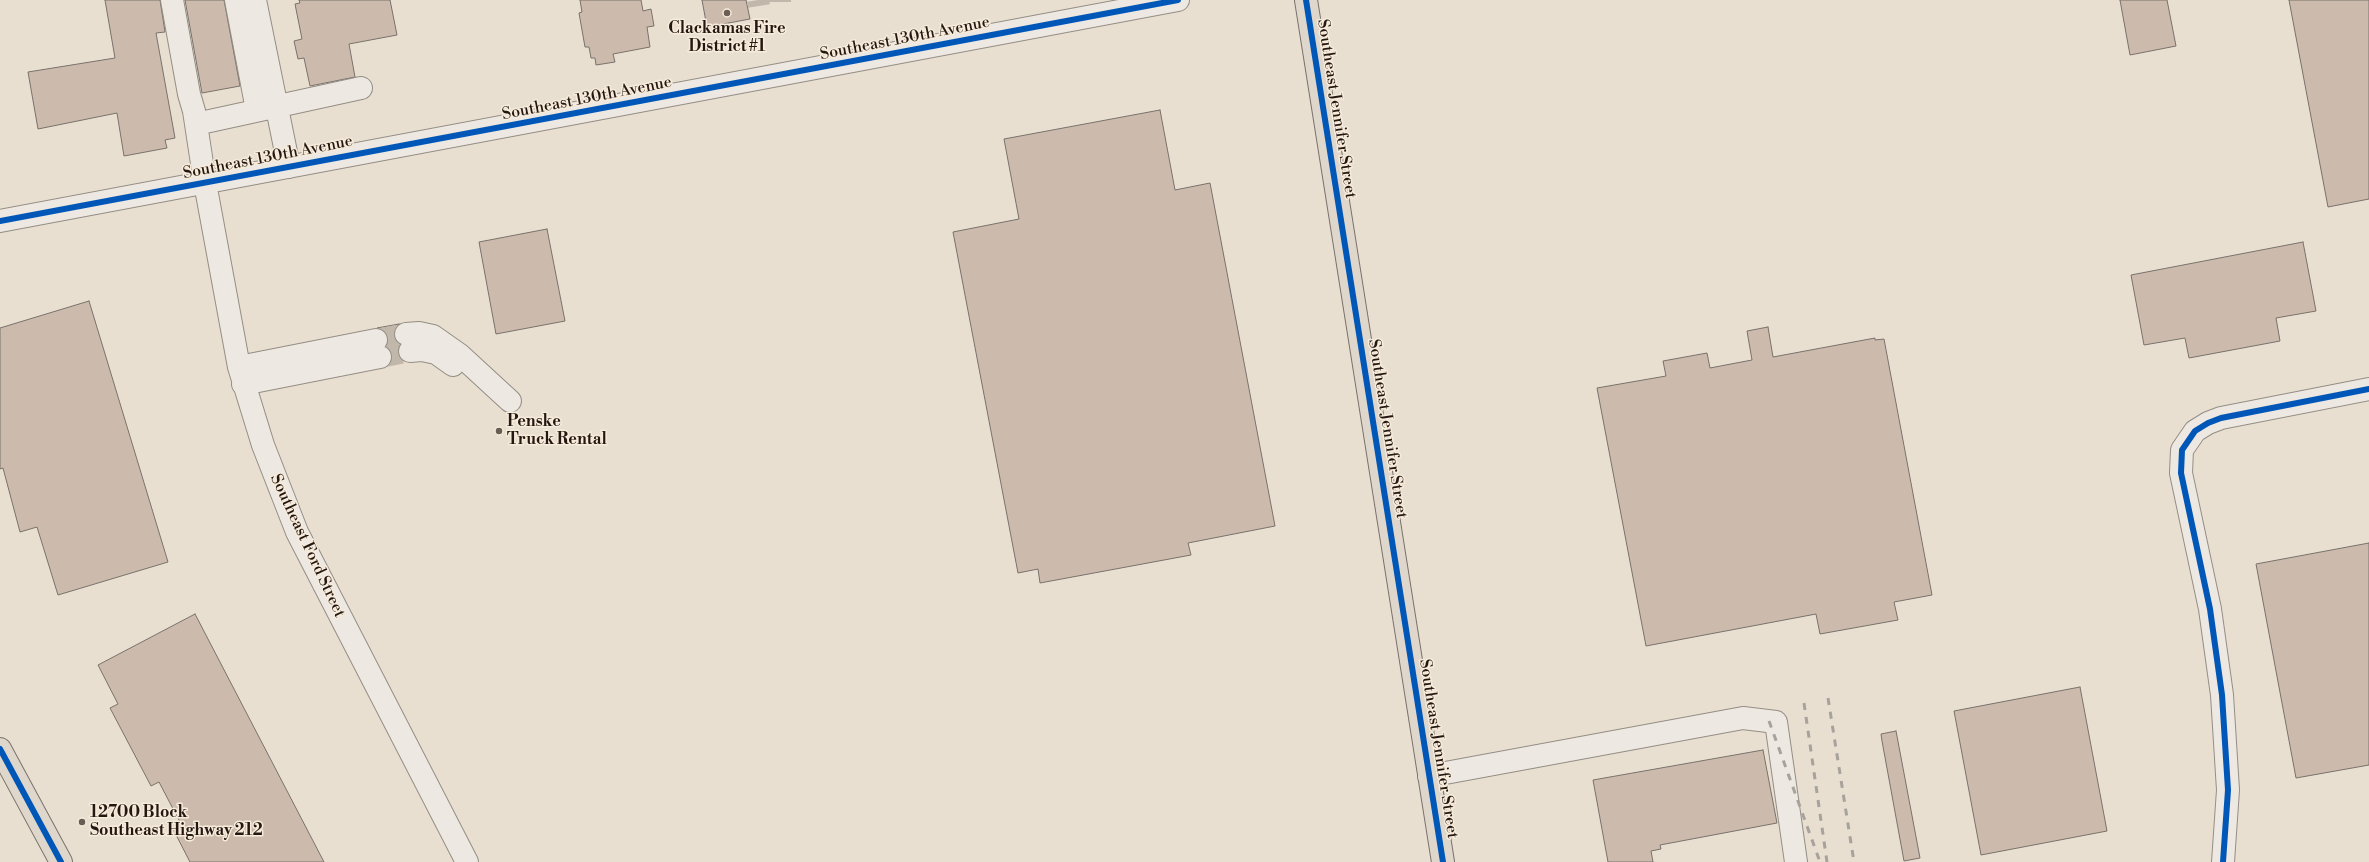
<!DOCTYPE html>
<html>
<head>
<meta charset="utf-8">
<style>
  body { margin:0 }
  canvas { display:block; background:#e8dfd1 }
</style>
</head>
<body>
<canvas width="2369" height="862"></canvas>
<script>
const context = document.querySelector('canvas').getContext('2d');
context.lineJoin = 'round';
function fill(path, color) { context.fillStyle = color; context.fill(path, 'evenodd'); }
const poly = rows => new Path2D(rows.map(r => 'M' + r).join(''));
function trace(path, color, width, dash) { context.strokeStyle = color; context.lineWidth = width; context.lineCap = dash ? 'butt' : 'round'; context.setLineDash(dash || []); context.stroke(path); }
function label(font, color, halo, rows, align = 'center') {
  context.font = font + ' "Libre Bodoni",serif'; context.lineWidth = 3; context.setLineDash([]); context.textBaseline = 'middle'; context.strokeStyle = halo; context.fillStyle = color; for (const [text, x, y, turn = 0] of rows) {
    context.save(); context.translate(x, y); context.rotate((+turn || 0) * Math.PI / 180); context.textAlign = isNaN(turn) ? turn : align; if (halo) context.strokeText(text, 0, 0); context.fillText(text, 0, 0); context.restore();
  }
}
const building = poly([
  [105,0,160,0,165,32,156,33,175,138,165,140,167,148,124,156,117,113,38,129,28,72,115,58,105,0],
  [185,0,224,0,240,86,202,93,185,0],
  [299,0,390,0,397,35,349,44,355,77,310,86,304,58,298,59,294,41,302,39,295,4,300,3,299,0],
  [580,0,641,0,643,11,651,9,654,26,647,27,650,47,613,54,615,62,596,65,595,58,591,58,589,47,585,47,579,13,582,12,580,0],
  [702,0,746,0,750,19,707,27,702,0],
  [2120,0,2167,0,2176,46,2130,55,2120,0],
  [2289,0,2369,0,2369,199,2328,207,2289,0],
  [1160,110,1175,190,1210,183,1275,526,1188,543,1191,555,1040,583,1038,569,1018,573,953,232,1019,219,1004,139,1160,110],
  [547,229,565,321,496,334,479,242,547,229],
  [2303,242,2316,311,2276,318,2280,341,2189,358,2185,338,2144,345,2131,275,2303,242],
  [89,301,168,562,58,595,37,527,20,532,3,468,0,469,0,328,89,301],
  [399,324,394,335,400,344,398,352,400,358,392,359,392,354,386,347,388,337,385,332,377,328,399,324],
  [1768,327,1773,357,1875,338,1875,340,1884,339,1932,595,1894,602,1898,620,1820,634,1816,614,1646,646,1597,388,1666,376,1663,361,1707,353,1710,368,1752,360,1747,331,1768,327],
  [2369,543,2369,765,2296,778,2256,564,2369,543],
  [195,614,324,862,190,862,173,829,181,824,159,782,151,786,110,708,118,704,98,665,195,614],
  [2080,687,2107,831,1981,855,1954,711,2080,687],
  [1896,731,1920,858,1904,861,1882,741,1881,734,1896,731],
  [1763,750,1777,823,1660,845,1661,849,1651,851,1653,862,1608,862,1593,780,1763,750]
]);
const minorTunnel = poly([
  [758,0,759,6],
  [780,0,780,2],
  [376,340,406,334],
  [380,357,410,351]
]);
const minor = poly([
  [172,0,189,94,194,111,205,183,239,367,263,445,297,532,467,862],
  [236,0,257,110],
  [255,0,289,167],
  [196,124,361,88],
  [0,221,1178,0],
  [406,334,419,333,433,336,460,355,510,401],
  [410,351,422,350,436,353,453,365],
  [239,367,376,340],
  [243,384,380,357],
  [1429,776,1743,718,1776,722,1796,862],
  [2223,862,2228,790,2222,695,2210,609,2181,473,2182,450,2195,431,2208,423,2221,418,2369,389]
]);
const major = poly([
  [1306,0,1443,862]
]);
const highway = poly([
  [0,749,61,862]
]);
const rail = poly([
  [1828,698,1854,862],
  [1804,703,1827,862],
  [1769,721,1820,862]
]);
const cycleway = poly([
  [1306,0,1443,862],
  [0,221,1178,0],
  [0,749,61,862],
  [2223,862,2228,790,2222,695,2210,609,2181,473,2182,450,2195,431,2208,423,2221,418,2369,389]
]);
const markers = [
  [727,13,4,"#695d54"],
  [499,431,4,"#695d54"],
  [82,822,4,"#695d54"]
];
const poiNames = [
  ["Clackamas Fire",727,29,"center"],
  ["District #1",727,47,"center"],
  ["Penske",507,422],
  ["Truck Rental",507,440],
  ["12700 Block",90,813],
  ["Southeast Highway 212",90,831]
];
const streetNames = [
  ["Southeast 130th Avenue",905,39,-11],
  ["Southeast 130th Avenue",587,99,-11],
  ["Southeast Jennifer Street",1336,109,81],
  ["Southeast 130th Avenue",268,158,-11],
  ["Southeast Jennifer Street",1387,429,81],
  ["Southeast Ford Street",307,546,65],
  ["Southeast Jennifer Street",1438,749,81]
];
fill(building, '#ccbbad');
trace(building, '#79726b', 1);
trace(minorTunnel, '#c1b7ab', 22, [22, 11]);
trace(minor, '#948e85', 24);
trace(major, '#79726b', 24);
trace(highway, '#79726b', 24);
trace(minor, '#ede8e1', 22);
trace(major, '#e0d7cc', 22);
trace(highway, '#e0d7cc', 22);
trace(rail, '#a7a29b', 3, [7, 7]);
trace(cycleway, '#0057b8', 6);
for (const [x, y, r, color] of markers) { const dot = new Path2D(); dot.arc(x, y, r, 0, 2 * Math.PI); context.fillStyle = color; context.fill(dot); trace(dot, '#f7ecdb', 1.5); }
label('bold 16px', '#241711', '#f7ecdb', poiNames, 'left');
label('16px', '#241711', '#f7ecdb', streetNames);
</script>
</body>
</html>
